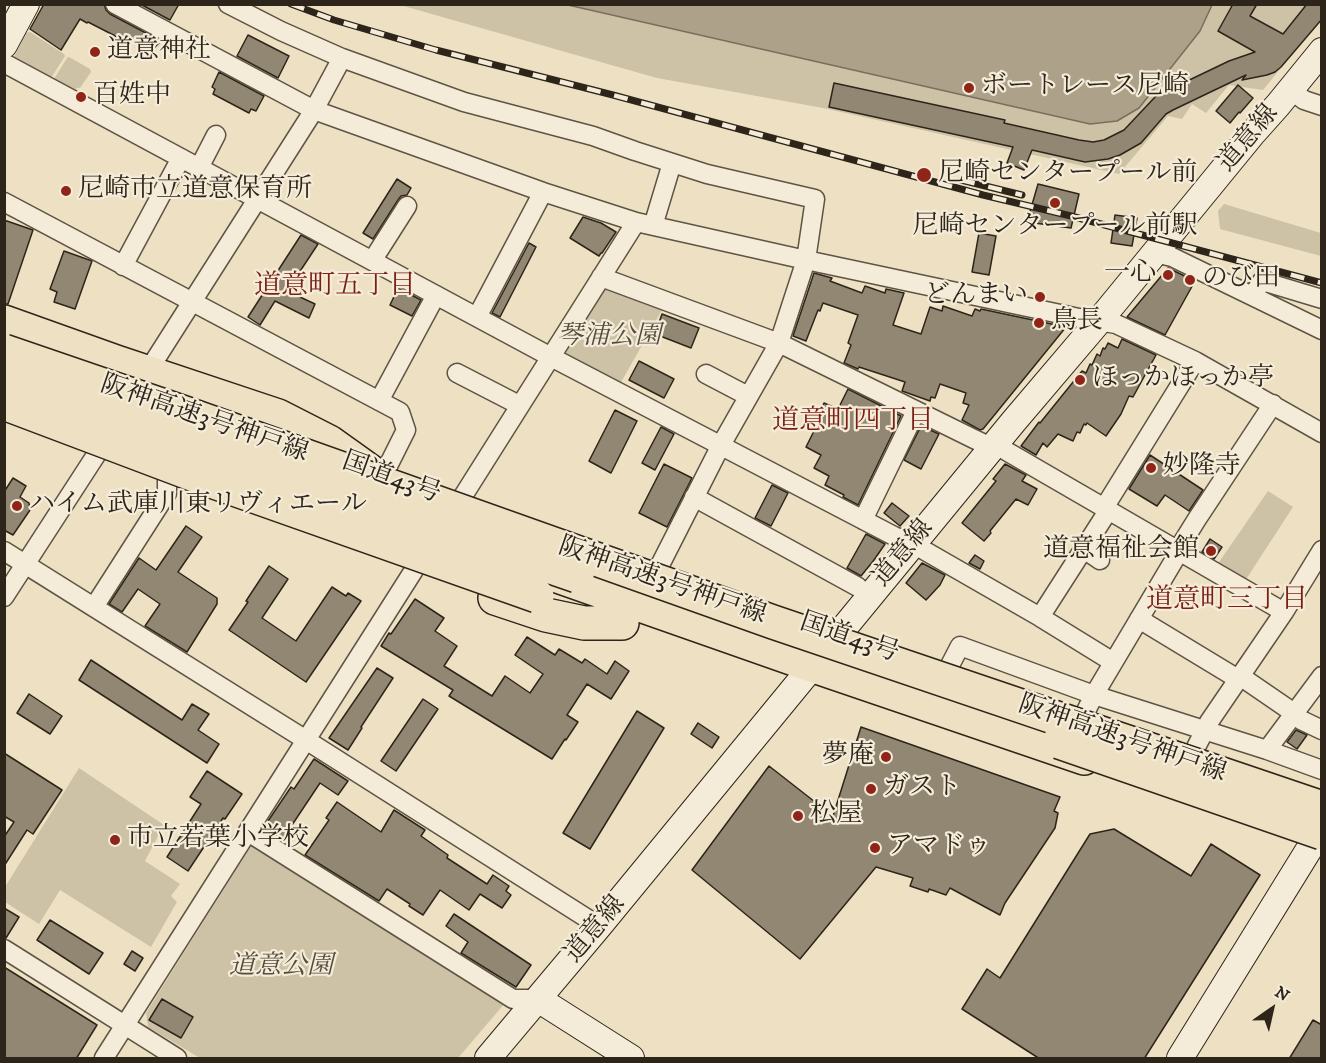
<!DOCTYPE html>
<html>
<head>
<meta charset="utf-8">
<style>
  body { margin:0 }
  #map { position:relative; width:1326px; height:1063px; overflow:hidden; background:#eee1c3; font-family:"IM FELL DW Pica",serif }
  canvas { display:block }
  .frame { position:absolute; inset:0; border:6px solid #2e251a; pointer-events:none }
  .north { position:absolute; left:1242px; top:979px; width:60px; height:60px; -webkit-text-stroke:4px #f4ecd8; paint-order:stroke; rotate:34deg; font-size:16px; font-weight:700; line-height:24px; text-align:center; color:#2e251a }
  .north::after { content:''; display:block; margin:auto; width:21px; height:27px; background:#2e251a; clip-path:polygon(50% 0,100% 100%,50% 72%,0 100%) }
</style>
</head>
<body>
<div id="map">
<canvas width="1326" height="1063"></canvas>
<div class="frame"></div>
<div class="north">N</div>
</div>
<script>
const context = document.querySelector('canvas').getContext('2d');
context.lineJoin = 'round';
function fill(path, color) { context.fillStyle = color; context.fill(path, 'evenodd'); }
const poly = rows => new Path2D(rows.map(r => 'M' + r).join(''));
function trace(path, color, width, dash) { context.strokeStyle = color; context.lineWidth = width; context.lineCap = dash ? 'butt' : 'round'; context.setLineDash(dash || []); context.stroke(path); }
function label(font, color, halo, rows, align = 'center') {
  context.font = font + ' "IM FELL DW Pica","Noto Serif JP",serif'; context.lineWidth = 4.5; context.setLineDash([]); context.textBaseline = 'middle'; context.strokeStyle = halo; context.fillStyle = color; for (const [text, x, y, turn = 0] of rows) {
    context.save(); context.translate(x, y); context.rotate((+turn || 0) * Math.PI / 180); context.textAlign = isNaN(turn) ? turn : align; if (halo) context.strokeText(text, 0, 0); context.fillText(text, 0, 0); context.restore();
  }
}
const green = poly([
  [1321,4,1322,18,1263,90,1229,85,1206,113,1192,104,1182,119,1168,116,1119,174,823,108,657,78,400,5],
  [30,32,64,54,65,56,51,78,17,62,14,57,26,33],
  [69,57,90,69,91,72,80,88,77,88,74,91,54,81,54,79,67,58],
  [1224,204,1321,233,1321,256,1220,229,1218,211],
  [608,288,662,310,620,384,567,357,565,348,600,290],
  [1268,491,1293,507,1243,584,1215,568],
  [79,768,164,825,145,861,180,884,171,896,177,902,151,947,60,890,39,924,5,902,5,887],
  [253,843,505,1003,458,1058,200,1058,148,1027,146,1013]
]);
const water = poly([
  [568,5,1212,5,1200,31,1139,108,1117,121,1090,124,568,5]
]);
const building = poly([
  [44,4,104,4,106,10,110,14,161,41,151,51,125,37,123,40,88,22,87,23,80,19,61,50,30,29,44,4],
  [140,4,179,4,170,20,140,4],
  [1233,4,1257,4,1250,16,1283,34,1307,4,1322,4,1322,19,1281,67,1275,72,1267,75,1242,80,1246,75,1173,110,1166,114,1141,143,1120,155,1108,159,1085,162,1032,150,1024,170,1007,163,1013,147,829,107,834,83,1005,120,1004,123,1079,140,1093,142,1104,140,1124,130,1156,96,1229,61,1255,52,1218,31,1233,4],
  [248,35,289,56,278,78,237,56,248,35],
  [219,72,264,96,256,111,251,109,249,113,213,94,215,89,212,87,219,72],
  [1238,85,1253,98,1240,113,1239,112,1230,123,1216,111,1238,85],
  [397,179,411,188,407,195,401,196,398,200,373,239,363,233,397,179],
  [1038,184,1079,194,1071,228,1027,222,1038,184],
  [1115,215,1137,218,1132,246,1111,243,1115,215],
  [583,217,601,223,616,232,602,253,601,253,599,256,570,238,583,217],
  [4,220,33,230,8,304,4,304,4,220],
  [979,233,996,236,989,275,972,272,979,233],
  [301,235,318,244,287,291,315,304,309,318,275,301,260,325,248,317,301,235],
  [529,243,536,247,500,317,492,313,529,243],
  [64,251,92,261,75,309,54,302,57,292,50,289,64,251],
  [1168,268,1195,281,1165,335,1127,317,1168,268],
  [814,273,832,278,830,281,862,293,865,286,885,293,886,289,904,293,893,325,921,334,930,307,942,311,943,306,972,316,975,309,980,311,981,309,1066,327,992,418,983,429,980,430,962,420,969,405,963,403,966,393,940,384,935,398,931,397,930,401,902,391,905,382,859,367,858,369,844,363,851,345,848,343,858,315,823,303,820,311,818,310,806,341,793,336,814,273],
  [398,288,421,300,412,316,390,305,398,288],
  [662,314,699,328,691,348,655,334,662,314],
  [1122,339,1156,355,1133,397,1129,396,1121,414,1106,436,1087,423,1086,425,1084,424,1080,433,1077,432,1073,441,1058,434,1047,447,1043,443,1036,455,1021,446,1039,422,1040,423,1082,371,1086,373,1090,364,1092,365,1097,354,1100,356,1103,348,1105,349,1108,343,1118,348,1122,339],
  [639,361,674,379,664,398,629,380,639,361],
  [848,389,901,416,858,505,843,497,844,495,825,485,829,476,814,468,821,455,806,447,818,423,815,422,824,403,838,409,848,389],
  [615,410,637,421,611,473,589,461,615,410],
  [921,426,939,434,921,469,904,460,921,426],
  [661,427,674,434,655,470,642,463,661,427],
  [1150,455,1203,490,1189,511,1165,495,1157,506,1129,489,1150,455],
  [664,464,692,478,667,527,639,513,664,464],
  [1005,464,1026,475,1022,481,1037,489,1028,505,1016,499,990,531,991,533,984,541,962,523,996,481,993,479,1005,464],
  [13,478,26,486,20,497,29,503,30,510,13,535,4,530,4,492,13,478],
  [772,485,788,493,771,526,755,518,772,485],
  [892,503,909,516,900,526,884,513,892,503],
  [186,526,202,537,178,572,217,598,217,604,187,652,145,626,160,604,138,589,122,612,109,604,139,558,156,570,186,526],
  [866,534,885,544,874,560,861,576,847,568,866,534],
  [1210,539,1222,547,1214,559,1202,552,1210,539],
  [975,555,984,561,980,569,969,563,975,555],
  [922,563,945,575,940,585,926,600,906,583,922,563],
  [269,566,288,579,262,618,296,641,332,587,346,596,348,593,361,601,306,682,229,630,248,602,246,601,269,566],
  [415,599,444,618,435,631,457,646,444,666,492,696,505,676,530,693,543,674,515,655,527,637,555,655,559,649,582,663,585,659,607,674,615,661,629,671,611,699,587,684,567,715,578,722,566,740,565,739,552,759,449,696,453,690,381,646,389,633,391,634,415,599],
  [91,660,182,720,192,704,209,714,198,730,219,744,207,763,79,680,91,660],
  [377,668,393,678,361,727,362,728,348,750,329,738,377,668],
  [29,694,62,716,50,734,17,713,29,694],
  [423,699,438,709,396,771,381,761,423,699],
  [637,711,664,728,590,849,563,833,637,711],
  [698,723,719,737,712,748,691,734,698,723],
  [861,727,1060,797,1054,811,1058,813,1055,828,1005,903,1000,915,950,888,946,895,929,889,928,892,910,886,913,878,876,867,800,959,692,870,769,766,833,816,861,727],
  [1296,730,1307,735,1297,749,1287,742,1296,730],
  [4,753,62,790,33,834,27,830,4,866,4,837,14,822,4,816,4,753],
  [314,759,348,781,338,795,320,783,282,840,264,827,291,787,294,789,314,759],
  [207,771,242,794,225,819,223,818,188,871,167,857,201,804,190,797,207,771],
  [337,802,381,832,394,810,425,830,421,836,448,855,447,858,487,884,493,875,509,886,506,891,511,895,502,908,480,894,469,910,440,890,423,915,409,906,410,904,387,889,379,901,305,855,329,820,326,818,337,802],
  [1114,829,1191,876,1211,844,1260,875,1144,1059,1040,1059,962,1009,987,969,1000,978,1090,834,1114,829],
  [4,908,19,917,6,938,4,938,4,908],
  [454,914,531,965,516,987,461,953,468,942,446,926,454,914],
  [50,920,103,953,89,974,37,940,50,920],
  [132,951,143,958,135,971,124,964,132,951],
  [4,967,97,1025,76,1059,4,1059,4,967],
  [162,999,193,1017,181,1038,149,1020,162,999],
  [1313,1020,1322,1025,1322,1059,1289,1059,1313,1020]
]);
const street = poly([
  [115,4,314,110,543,192,636,222,806,260,1079,318,1116,324,1195,361,1322,433],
  [228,4,281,31,342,58,464,102,593,136,635,151,707,174,815,199,806,260,779,343,721,445,656,573],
  [4,63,551,357,894,536,913,544,1040,617,1113,662],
  [1291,90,1304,100,1322,106],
  [199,168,216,135],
  [4,202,400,412,406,430,383,476],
  [653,226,672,163],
  [1154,253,1172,257,1322,330],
  [372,261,407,206],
  [123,266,181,158],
  [601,277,779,343,974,439,993,448,1001,448,1284,612],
  [1253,295,1262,281,1322,299],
  [477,317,543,192],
  [155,360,314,110,342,58],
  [457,373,519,405],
  [706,374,748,396],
  [379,401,436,295],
  [694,497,858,587],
  [458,504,636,222],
  [1104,508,1195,361],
  [863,520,916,411],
  [1084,549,1100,560],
  [4,551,306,740,599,926],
  [4,597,109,435],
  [94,607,167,493,167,459],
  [1040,617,1108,511],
  [1139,619,1238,679],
  [946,673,960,646,1094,695,1267,750,1322,770],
  [1240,676,1294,713,1301,720,1322,730],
  [1082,719,1094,695,1176,557,1179,548,1197,519,1273,404],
  [1267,750,1322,676],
  [1191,757,1209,722,1284,612,1322,550],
  [248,832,513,999,538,999],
  [4,949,177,1058],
  [104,1058,414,570]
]);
const secondary = poly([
  [4,45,26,4],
  [538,999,631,1058],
  [488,1058,599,926,1014,421,1099,321,1253,133,1278,105,1322,51],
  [1180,1058,1316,838]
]);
const highway = poly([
  [4,322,116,362,278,416,329,442,371,472],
  [546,572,814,666,1084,758],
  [495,598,546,615,584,623,622,623]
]);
const rail = poly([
  [291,4,334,20,436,50,613,95,983,195,1071,216,1322,283],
  [961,180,1022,195]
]);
const highwayBridge = poly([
  [4,351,185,413,773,622,1322,808],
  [4,379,577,576],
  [4,403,200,477,537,596],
  [1059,742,1322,833]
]);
const markers = [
  [95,52,6,"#8f2418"],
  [969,88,6,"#8f2418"],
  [81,97,6,"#8f2418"],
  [924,175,8,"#8f2418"],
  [66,191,6,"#8f2418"],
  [1055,203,6,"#8f2418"],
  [1168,275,6,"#8f2418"],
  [1190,280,6,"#8f2418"],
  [1040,297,6,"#8f2418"],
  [1039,323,6,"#8f2418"],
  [1080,380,6,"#8f2418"],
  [1151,468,6,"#8f2418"],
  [17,506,6,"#8f2418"],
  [1211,551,6,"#8f2418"],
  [886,757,6,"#8f2418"],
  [871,789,6,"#8f2418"],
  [798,816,6,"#8f2418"],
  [115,840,6,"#8f2418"],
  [875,848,6,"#8f2418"]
];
const poiNames = [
  ["道意神社",107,52],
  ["ボートレース尼崎",981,88],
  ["百姓中",93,97],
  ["尼崎センタープール前",938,175],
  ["尼崎市立道意保育所",78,191],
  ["尼崎センタープール前駅",1055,228,"center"],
  ["一心",1156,275,"right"],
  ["のび田",1202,280],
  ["どんまい",1028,297,"right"],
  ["鳥長",1051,323],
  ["ほっかほっか亭",1092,380],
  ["妙隆寺",1163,468],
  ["ハイム武庫川東リヴィエール",29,506],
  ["道意福祉会館",1199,551,"right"],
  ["夢庵",874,757,"right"],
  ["ガスト",883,789],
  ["松屋",810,816],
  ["市立若葉小学校",127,840],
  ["アマドゥ",887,848]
];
const streetNames = [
  ["道意線",1249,139,-50],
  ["阪神高速3号神戸線",204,420,19],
  ["国道43号",391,479,20],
  ["道意線",904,554,-50],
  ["阪神高速3号神戸線",662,582,19],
  ["国道43号",849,639,19],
  ["阪神高速3号神戸線",1122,740,19],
  ["道意線",596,930,-50]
];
const parkNames = [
  ["琴浦公園",609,338],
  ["道意公園",281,968]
];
const neighbourhoodNames = [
  ["道意町五丁目",335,287],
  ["道意町四丁目",853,422],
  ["道意町三丁目",1227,601]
];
fill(green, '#cdc1a6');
fill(water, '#ada18a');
trace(water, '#7a6f5d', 1.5);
fill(building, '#928772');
trace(building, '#2e251a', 1.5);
trace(street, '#5e5444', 21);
trace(secondary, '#2e251a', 28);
trace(highway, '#2e251a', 36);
trace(street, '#f4ecd8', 18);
trace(secondary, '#f4ecd8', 26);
trace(highway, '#eee1c3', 33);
trace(rail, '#2e251a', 7);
trace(rail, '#f4ecd8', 4.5, [14]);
trace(highwayBridge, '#2e251a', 36, []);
trace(highwayBridge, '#eee1c3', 33);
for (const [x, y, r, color] of markers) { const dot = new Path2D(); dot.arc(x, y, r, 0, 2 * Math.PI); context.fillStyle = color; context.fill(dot); trace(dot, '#f4ecd8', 2); }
label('26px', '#2e251a', '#f4ecd8', poiNames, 'left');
label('26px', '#2e251a', '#f4ecd8', streetNames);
label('italic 26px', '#564c3d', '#f4ecd8', parkNames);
label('27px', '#7a1f14', '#f4ecd8', neighbourhoodNames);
</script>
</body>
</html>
